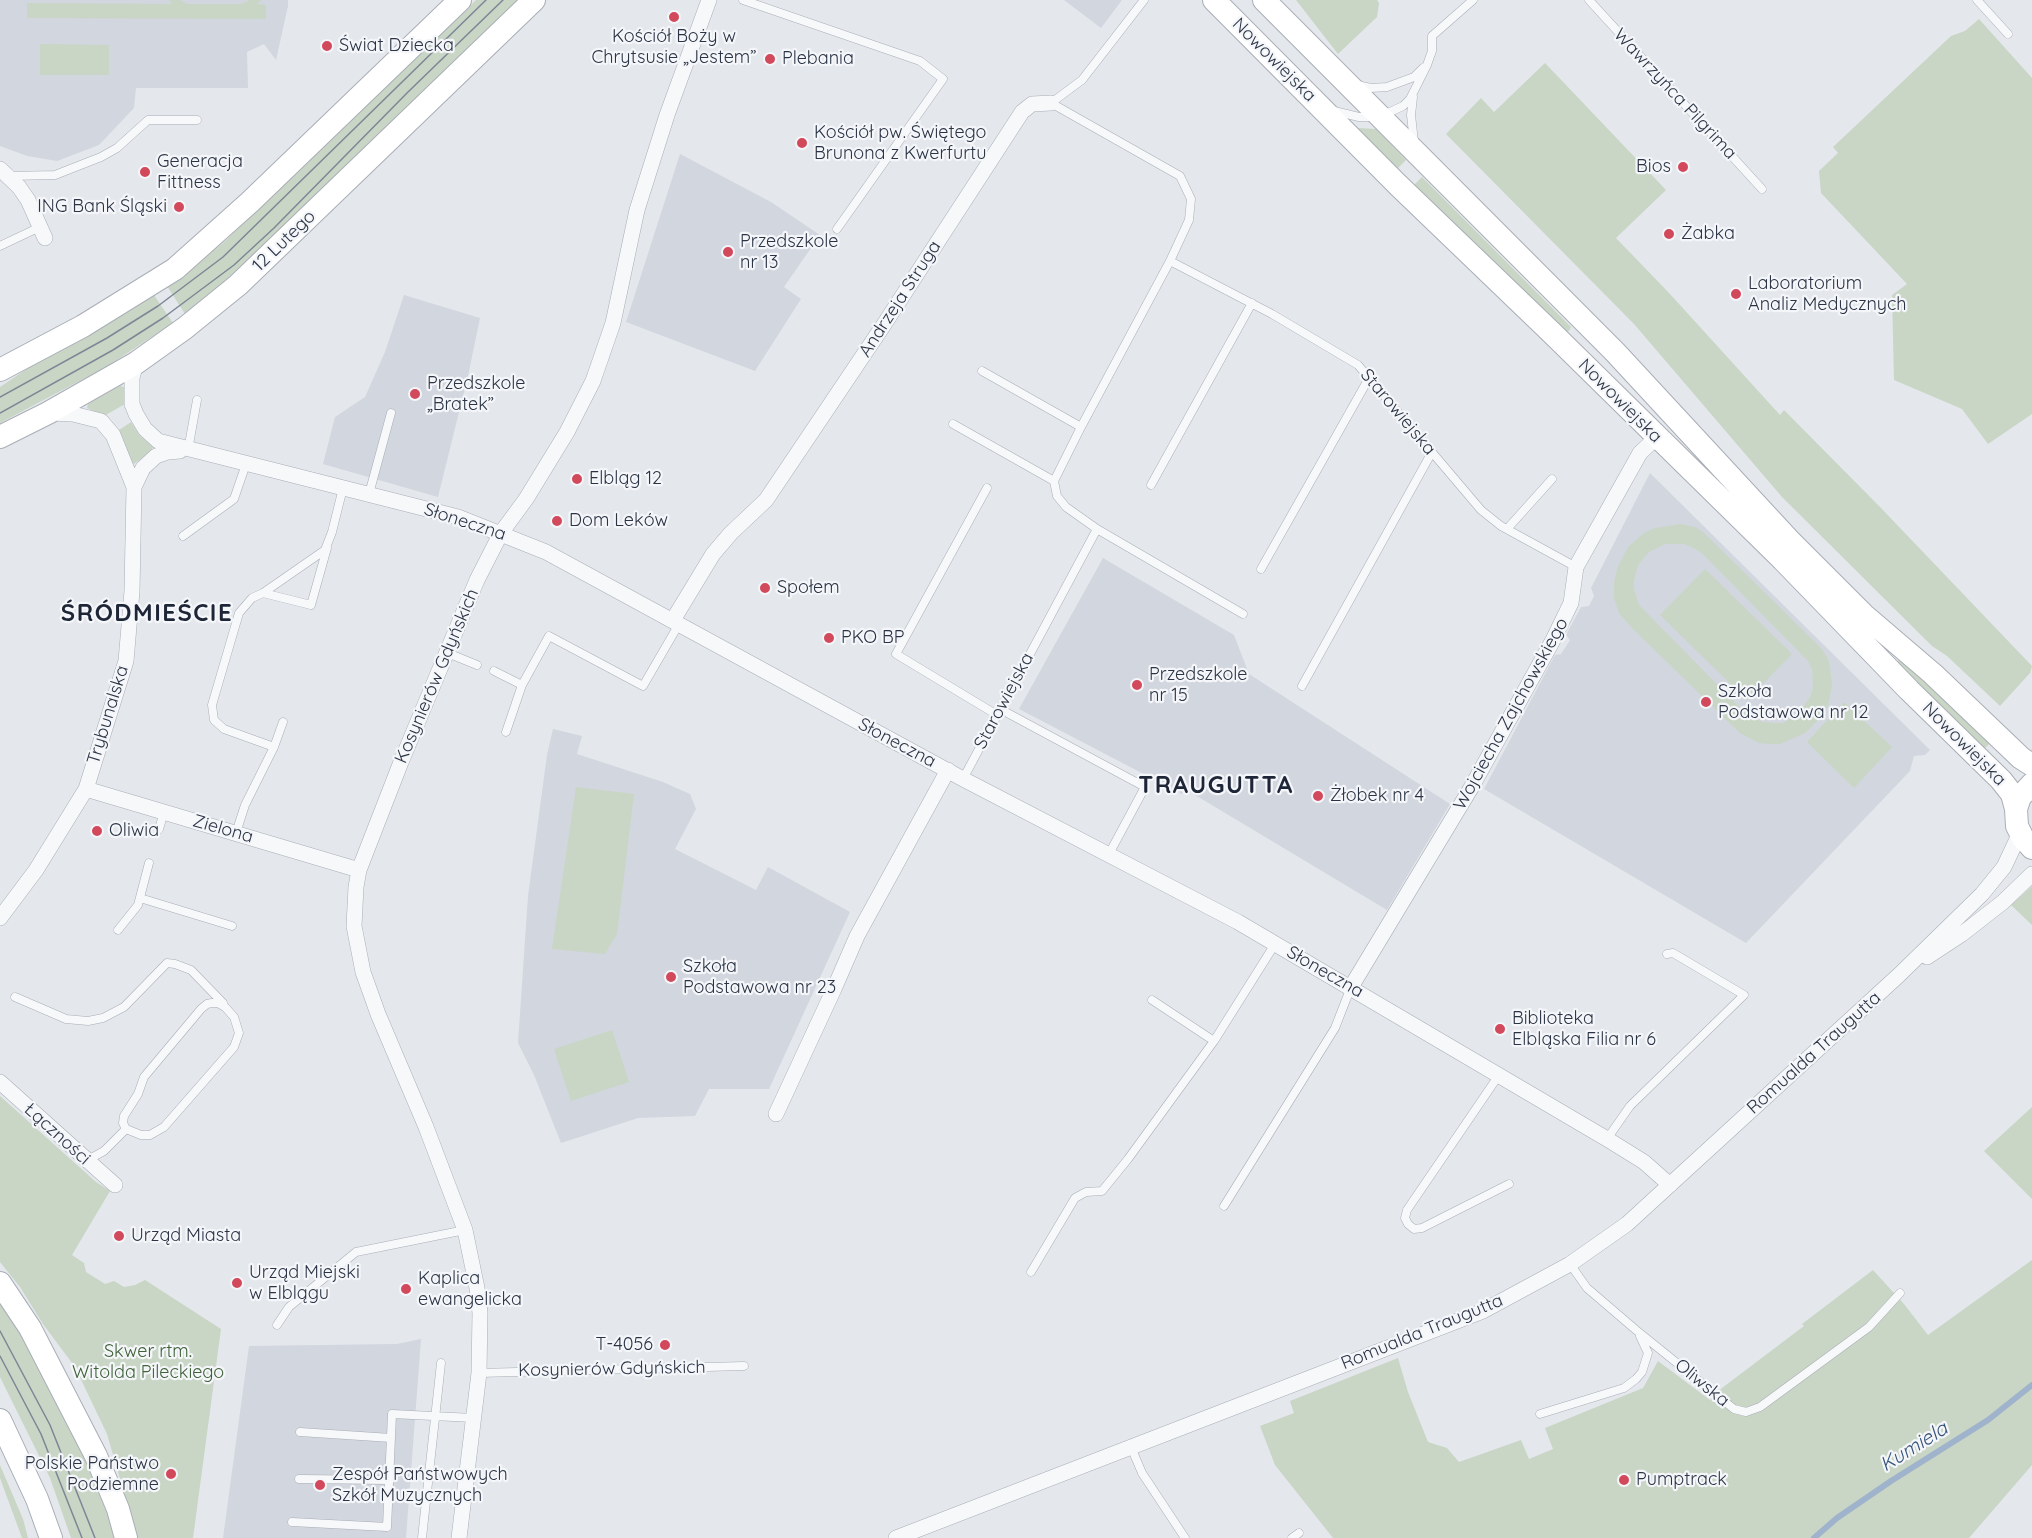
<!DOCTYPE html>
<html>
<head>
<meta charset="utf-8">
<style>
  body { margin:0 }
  canvas { display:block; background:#e4e7ec }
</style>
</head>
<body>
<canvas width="2032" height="1538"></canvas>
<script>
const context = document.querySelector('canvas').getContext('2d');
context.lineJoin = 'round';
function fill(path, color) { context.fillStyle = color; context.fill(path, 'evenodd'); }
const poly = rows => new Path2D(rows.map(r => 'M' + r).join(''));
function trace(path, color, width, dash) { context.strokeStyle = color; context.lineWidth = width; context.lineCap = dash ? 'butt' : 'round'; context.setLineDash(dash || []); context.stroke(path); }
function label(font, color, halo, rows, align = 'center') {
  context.font = font + ' Quicksand,sans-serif'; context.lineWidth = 4.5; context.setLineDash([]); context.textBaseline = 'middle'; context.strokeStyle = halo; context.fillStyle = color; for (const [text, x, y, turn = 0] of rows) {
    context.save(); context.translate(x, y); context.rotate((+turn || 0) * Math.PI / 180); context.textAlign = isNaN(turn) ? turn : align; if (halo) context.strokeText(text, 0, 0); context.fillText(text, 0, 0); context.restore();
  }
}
const built = poly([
  [0,0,288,0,288,6,276,60,264,44,247,52,248,88,136,88,134,108,99,145,57,161,27,156,0,146],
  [1064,0,1122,0,1101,28],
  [680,154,771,202,820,235,784,287,801,299,755,371,626,322],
  [404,295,480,318,468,376,438,497,323,464,335,417,365,397,385,352],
  [1650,473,1930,750,1925,755,1914,756,1910,771,1746,943,1484,789,1555,655,1561,654,1570,640,1566,635,1581,607,1589,606,1594,596,1591,588],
  [1103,558,1234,635,1249,674,1450,804,1387,910,1185,789,1182,794,1019,709],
  [553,729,582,736,577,754,663,782,690,794,696,809,675,849,756,890,768,867,850,912,769,1089,709,1089,695,1116,638,1118,561,1143,534,1075,518,1043,528,896,547,755],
  [421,1339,406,1538,223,1538,249,1346,397,1344]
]);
const green = poly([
  [169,0,180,0,187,4,241,4,250,0,261,0,257,4,266,5,266,19,27,18,27,3,172,4],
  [476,0,519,0,323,190,217,288,185,314,167,286,223,243],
  [1296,0,1377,0,1379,3,1377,17,1338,54],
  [1979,19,2032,78,2032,414,1988,444,1962,409,1894,380,1892,295,1907,284,1821,193,1819,171,1838,153,1833,147,1951,36,1965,31],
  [40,44,109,45,109,75,40,75],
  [1545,63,1666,190,1616,238,1670,294,1780,415,1784,410,1880,507,2032,666,2030,673,2000,706,1947,656,1932,646,1782,497,1634,324,1446,134,1481,98,1494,112],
  [1358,128,1376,129,1406,160,1397,169,1356,130],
  [1422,177,1571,327,1569,331,1566,332,1414,185],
  [154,295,173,323,106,367,0,423,0,387,37,362,130,311],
  [120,386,124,387,125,404,104,416,87,408,88,404],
  [131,422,140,436,153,447,151,451,134,464,131,462,119,430],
  [1681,524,1695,527,1703,532,1822,649,1829,661,1832,684,1828,705,1822,716,1805,733,1780,744,1769,744,1759,743,1740,733,1631,627,1619,613,1614,598,1614,583,1617,569,1628,547,1644,533,1655,528],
  [1665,544,1684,544,1694,548,1703,554,1808,661,1812,669,1813,688,1810,697,1799,713,1783,723,1773,723,1763,722,1746,714,1639,605,1634,589,1634,580,1638,565,1649,552],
  [1705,569,1792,654,1747,700,1660,615],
  [1900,658,1990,743,1984,749,1897,662],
  [1844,702,1892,747,1854,788,1807,742],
  [576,787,634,794,617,934,605,954,552,949],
  [2032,886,2032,925,2011,905],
  [612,1030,629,1082,571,1101,554,1049],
  [0,1096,96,1182,110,1191,72,1255,84,1263,86,1272,105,1284,114,1281,124,1287,135,1285,145,1280,221,1329,193,1538,137,1538,107,1434,75,1367,43,1324,20,1287,0,1262],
  [2032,1107,2032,1199,1984,1151],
  [2032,1260,2032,1465,1969,1538,1333,1538,1275,1465,1260,1426,1294,1413,1290,1401,1398,1358,1408,1392,1428,1442,1447,1448,1459,1462,1521,1440,1529,1459,1553,1449,1545,1428,1643,1388,1658,1361,1710,1400,1722,1388,1804,1326,1802,1324,1873,1270,1904,1304,1928,1335],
  [0,1300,17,1326,84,1454,105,1505,115,1538,71,1538,50,1478,0,1377],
  [0,1465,23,1519,28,1538,22,1538,0,1478]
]);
const stream = poly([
  [1814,1538,1837,1518,1891,1481,1988,1420,2032,1385]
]);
const lane = poly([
  [743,0,920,61,943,79,837,229],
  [1144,0,1082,80,1051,103,1180,176,1191,199,1189,220,1170,261,1081,427,1054,481,1057,496,1066,507,1097,529,1243,614],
  [1589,0,1762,189],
  [1977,0,2008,34],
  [1357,85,1371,88,1387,87,1414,77,1423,68],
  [1413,97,1411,115,1414,142],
  [1334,111,1359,117,1379,117,1403,106,1410,99,1427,65,1432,51,1432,36,1473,0],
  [10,176,55,175,101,157,117,148,148,120,197,120],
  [0,246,40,227],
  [1170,261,1272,314,1358,365,1481,510,1501,526,1576,567],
  [982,371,1081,427],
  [953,424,1054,481],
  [188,450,197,400],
  [1151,485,1252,303],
  [987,488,896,654,997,715],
  [369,494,391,413],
  [1507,529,1552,479],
  [183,536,234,499,246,464],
  [1261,569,1369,378],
  [263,593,311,605,327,548],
  [445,652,477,665],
  [494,671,522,685],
  [1302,686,1432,452],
  [1000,709,1145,787,1109,854],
  [506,732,522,685,549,636,643,686,679,624],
  [274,747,224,729,214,720,212,705,239,613,252,598,263,593,325,550,332,532,343,488],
  [963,779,1097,529],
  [159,829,164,812],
  [236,833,245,805,274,747,283,722],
  [140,898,232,926],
  [118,930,138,905,149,863],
  [15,997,66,1019,88,1021,103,1018,124,1007,167,963,175,964,191,970,223,1003],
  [1152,1000,1214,1041],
  [212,1003,218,1003,225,1007,234,1017,239,1033,234,1047,164,1127,150,1135,141,1135,126,1129,123,1123,124,1116,138,1094,144,1077,201,1009,207,1004,212,1003],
  [1499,1075,1407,1210,1405,1218,1408,1224,1414,1229,1422,1228,1509,1184],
  [1607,1139,1630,1106,1744,995,1673,953,1667,954],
  [86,1161,104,1151,126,1129],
  [1224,1206,1335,1028,1351,987],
  [1570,1264,1587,1288,1636,1330,1734,1409,1746,1412,1760,1407,1869,1327,1900,1293],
  [1031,1272,1075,1198,1086,1192,1102,1191,1128,1159,1214,1041,1275,944],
  [277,1325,289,1307,356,1252,465,1230],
  [479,1373,744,1366],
  [1540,1414,1624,1388,1636,1379,1642,1372,1648,1353,1640,1336],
  [300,1432,391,1438],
  [1131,1447,1142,1473,1185,1538],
  [299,1479,390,1480],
  [292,1522,387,1527,392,1414,474,1418],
  [422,1538,441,1363],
  [1292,1538,1299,1533]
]);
const street = poly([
  [0,169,19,187,28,200,45,238],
  [136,363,132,378,132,404,136,414,145,429,158,441,458,517,546,552,963,779,1238,922,1607,1139,1644,1162,1670,1185],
  [134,487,143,468,156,456,168,452,180,451],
  [673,620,713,554,731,533,766,500,883,326,1022,112,1032,104,1051,103],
  [86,789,359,870],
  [0,918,36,870,86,789,126,661,132,591,134,487,113,435,101,421,73,414,51,413],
  [1927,957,1962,934,2003,902,2032,874],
  [1351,987,1471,788,1552,642,1571,603,1576,567,1640,453,1657,437],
  [0,1082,115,1185],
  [776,1114,834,989,857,936,948,770],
  [459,1538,479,1373,480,1313,477,1288,465,1230,426,1127,378,1014,363,972,354,926,356,887,359,870,401,762,477,580,501,533,526,499,567,432,593,381,613,323,637,210,667,115,709,0],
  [896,1538,1483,1311,1570,1264,1627,1224,1899,975,1982,894,2004,867,2020,833]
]);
const secondary = poly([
  [1214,0,1398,185,1552,333,1783,560,1909,690,2001,780,2012,794,2016,809],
  [1264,0,1615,352,1789,540,1864,615,1933,674,2021,758,2032,765],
  [0,370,83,326,175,269,250,202,460,0],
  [0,437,48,413,136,363,185,328,238,285,534,0],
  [2032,784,2020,797,2016,809,2017,826,2023,838,2032,848],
  [0,1283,30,1328,96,1456,118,1509,126,1538],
  [0,1420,37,1499,51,1538]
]);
const tram = poly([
  [0,397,107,338,158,306,223,257,486,0],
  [0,413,113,350,163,318,234,265,274,228,408,92,503,0],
  [0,1331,50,1425,95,1538],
  [0,1356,41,1434,82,1538]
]);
const markers = [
  [674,17,6,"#d1495b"],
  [327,46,6,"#d1495b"],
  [770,59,6,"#d1495b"],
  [802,143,6,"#d1495b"],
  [1683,167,6,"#d1495b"],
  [145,172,6,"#d1495b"],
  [179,207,6,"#d1495b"],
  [1669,234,6,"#d1495b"],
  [728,252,6,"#d1495b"],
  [1736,294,6,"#d1495b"],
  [415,394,6,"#d1495b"],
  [577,479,6,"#d1495b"],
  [557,521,6,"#d1495b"],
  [765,588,6,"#d1495b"],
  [829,638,6,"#d1495b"],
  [1137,685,6,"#d1495b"],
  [1706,702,6,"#d1495b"],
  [1318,796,6,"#d1495b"],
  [97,831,6,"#d1495b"],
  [671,977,6,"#d1495b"],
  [1500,1029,6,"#d1495b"],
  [119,1236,6,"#d1495b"],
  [237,1283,6,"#d1495b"],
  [406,1289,6,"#d1495b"],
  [665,1345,6,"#d1495b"],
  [171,1474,6,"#d1495b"],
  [1624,1480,6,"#d1495b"],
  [320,1485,6,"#d1495b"]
];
const poiNames = [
  ["Kościół Boży w",674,37,"center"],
  ["Chrytsusie „Jestem”",674,58,"center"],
  ["Świat Dziecka",339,46],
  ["Plebania",782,59],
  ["Kościół pw. Świętego",814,133],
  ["Brunona z Kwerfurtu",814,154],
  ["Generacja",157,162],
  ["Fittness",157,183],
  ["Bios",1671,167,"right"],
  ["ING Bank Śląski",167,207,"right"],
  ["Żabka",1681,234],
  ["Przedszkole",740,242],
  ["nr 13",740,263],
  ["Laboratorium",1748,284],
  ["Analiz Medycznych",1748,305],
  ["Przedszkole",427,384],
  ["„Bratek”",427,405],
  ["Elbląg 12",589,479],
  ["Dom Leków",569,521],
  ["Społem",777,588],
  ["PKO BP",841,638],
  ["Przedszkole",1149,675],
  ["nr 15",1149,696],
  ["Szkoła",1718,692],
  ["Podstawowa nr 12",1718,713],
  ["Żłobek nr 4",1330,796],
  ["Oliwia",109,831],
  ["Szkoła",683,967],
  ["Podstawowa nr 23",683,988],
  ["Biblioteka",1512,1019],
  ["Elbląska Filia nr 6",1512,1040],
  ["Urząd Miasta",131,1236],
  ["Urząd Miejski",249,1273],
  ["w Elblągu",249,1294],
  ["Kaplica",418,1279],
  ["ewangelicka",418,1300],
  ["T-4056",653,1345,"right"],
  ["Polskie Państwo",159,1464,"right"],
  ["Podziemne",159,1485,"right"],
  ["Zespół Państwowych",332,1475],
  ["Szkół Muzycznych",332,1496],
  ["Pumptrack",1636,1480]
];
const streetNames = [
  ["Nowowiejska",1274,60,45],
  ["Wawrzyńca Pilgrima",1675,94,47],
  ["12 Lutego",284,241,-44],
  ["Andrzeja Struga",900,299,-57],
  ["Nowowiejska",1620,401,45],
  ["Starowiejska",1398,412,50],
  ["Słoneczna",465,522,18],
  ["Kosynierów Gdyńskich",437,676,-67],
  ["Starowiejska",1004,701,-62],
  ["Wojciecha Zajchowskiego",1511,714,-61],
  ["Trybunalska",108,715,-73],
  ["Słoneczna",897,743,28],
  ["Nowowiejska",1964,744,45],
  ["Zielona",223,829,16],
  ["Słoneczna",1325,972,30],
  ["Romualda Traugutta",1814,1053,-42],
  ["Łączności",57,1134,42],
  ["Romualda Traugutta",1422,1332,-22],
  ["Kosynierów Gdyńskich",612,1369,-1],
  ["Oliwska",1702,1383,39]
];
const parkNames = [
  ["Skwer rtm.",148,1352],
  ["Witolda Pileckiego",148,1373]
];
const waterNames = [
  ["Kumiela",1914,1447,-32]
];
const districtNames = [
  ["ŚRÓDMIEŚCIE",147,614],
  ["TRAUGUTTA",1216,786]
];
fill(built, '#d2d6de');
fill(green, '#c9d6c5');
trace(stream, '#9fb4cc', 6);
trace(lane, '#a9aeb7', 9);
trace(street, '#a9aeb7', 16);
trace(secondary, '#a9aeb7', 24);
trace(lane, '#f7f8fa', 8);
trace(street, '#f7f8fa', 15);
trace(secondary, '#fff', 22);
trace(tram, '#7d8696', 1.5);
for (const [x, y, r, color] of markers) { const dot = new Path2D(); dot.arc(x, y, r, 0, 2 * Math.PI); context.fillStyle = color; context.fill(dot); trace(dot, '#f4f6f9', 2); }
label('18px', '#2b3445', '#f4f6f9', poiNames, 'left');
label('18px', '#2b3445', '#f4f6f9', streetNames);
label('18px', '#3f6138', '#f4f6f9', parkNames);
label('italic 20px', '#34527a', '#f4f6f9', waterNames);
context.letterSpacing = '1.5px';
label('bold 24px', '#1d2536', '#f4f6f9', districtNames);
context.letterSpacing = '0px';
</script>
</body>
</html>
